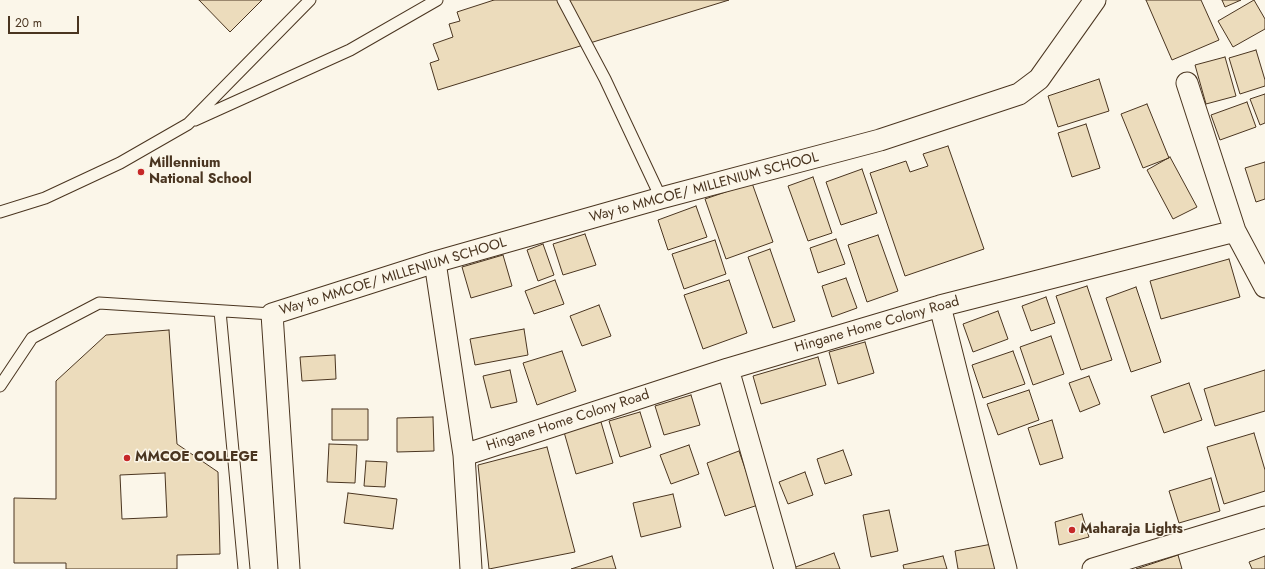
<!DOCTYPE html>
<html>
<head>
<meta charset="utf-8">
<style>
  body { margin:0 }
  #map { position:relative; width:1265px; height:569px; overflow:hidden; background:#fbf6e9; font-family:Jost,sans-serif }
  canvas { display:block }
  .scale { position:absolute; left:8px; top:16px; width:71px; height:18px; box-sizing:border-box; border:2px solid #4a3520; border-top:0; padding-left:5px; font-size:12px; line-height:14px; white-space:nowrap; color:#4a3520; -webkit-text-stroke:3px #fbf6e9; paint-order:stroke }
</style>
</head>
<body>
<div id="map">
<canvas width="1265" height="569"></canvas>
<div class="scale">20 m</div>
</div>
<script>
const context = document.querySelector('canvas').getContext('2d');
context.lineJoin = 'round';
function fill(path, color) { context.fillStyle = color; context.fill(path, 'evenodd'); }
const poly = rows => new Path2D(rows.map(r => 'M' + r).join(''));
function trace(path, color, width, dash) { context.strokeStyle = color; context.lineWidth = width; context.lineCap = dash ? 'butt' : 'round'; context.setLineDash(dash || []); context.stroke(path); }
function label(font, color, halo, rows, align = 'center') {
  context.font = font + ' Jost,sans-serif'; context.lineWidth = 3; context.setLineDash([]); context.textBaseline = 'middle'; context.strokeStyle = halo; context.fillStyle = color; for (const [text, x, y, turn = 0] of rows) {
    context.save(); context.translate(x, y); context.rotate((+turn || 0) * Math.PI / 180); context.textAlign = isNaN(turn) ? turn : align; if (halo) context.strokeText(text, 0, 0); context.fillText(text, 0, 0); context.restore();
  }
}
const building = poly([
  [199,0,262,0,230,32,199,0],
  [494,0,729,0,438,90,430,63,439,60,433,44,453,37,449,24,460,21,457,12,494,0],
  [1146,0,1201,0,1219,40,1172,60,1146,0],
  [1222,0,1241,0,1225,7,1222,0],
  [1254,0,1265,19,1265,29,1233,47,1218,21,1254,0],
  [1256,50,1265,80,1265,86,1240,94,1229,58,1256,50],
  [1225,57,1236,96,1206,104,1195,65,1225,57],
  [1099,79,1109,111,1058,127,1048,96,1099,79],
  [1265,94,1265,123,1260,125,1250,99,1265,94],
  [1247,102,1256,127,1220,140,1211,115,1247,102],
  [1147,104,1169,158,1143,168,1121,114,1147,104],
  [1086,124,1100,168,1072,177,1058,133,1086,124],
  [948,146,984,249,905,276,870,173,906,161,910,172,928,166,923,154,948,146],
  [1170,157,1197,207,1173,219,1147,170,1170,157],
  [1265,162,1265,199,1256,202,1245,168,1265,162],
  [862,169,877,213,841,225,826,182,862,169],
  [813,177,832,233,808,241,788,186,813,177],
  [752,183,773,242,726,259,705,199,752,183],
  [696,206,707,237,668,250,658,220,696,206],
  [585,234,596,265,563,275,553,244,585,234],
  [878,235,898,291,867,302,848,245,878,235],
  [836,239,845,264,818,273,810,248,836,239],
  [715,240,726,274,684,289,672,254,715,240],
  [543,244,554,275,538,281,527,250,543,244],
  [770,249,795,321,773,328,748,257,770,249],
  [503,255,512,286,471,298,462,267,503,255],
  [1229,259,1240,297,1161,319,1150,281,1229,259],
  [846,278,857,308,832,317,822,286,846,278],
  [555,280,564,304,534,314,525,291,555,280],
  [729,280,747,333,703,349,684,295,729,280],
  [1087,286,1112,360,1081,370,1056,296,1087,286],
  [1136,287,1161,362,1131,372,1106,298,1136,287],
  [1046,297,1055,323,1031,331,1022,306,1046,297],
  [599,305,611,336,582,346,570,316,599,305],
  [998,311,1008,339,973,352,963,324,998,311],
  [524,329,528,355,475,365,470,339,524,329],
  [169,330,177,444,218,472,220,554,177,555,177,569,66,569,66,563,14,563,14,498,56,499,56,381,106,335,169,330],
  [165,473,167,517,122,519,120,475,165,473],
  [1051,336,1064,374,1033,385,1020,347,1051,336],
  [865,342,874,373,838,384,829,352,865,342],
  [562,351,576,391,537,405,523,363,562,351],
  [1013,351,1025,384,983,398,972,365,1013,351],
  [335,355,336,379,302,381,300,357,335,355],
  [818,357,826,385,761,404,753,376,818,357],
  [510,370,517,402,491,408,483,376,510,370],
  [1265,370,1265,411,1215,426,1204,389,1265,370],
  [1089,376,1100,404,1080,412,1069,383,1089,376],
  [1189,383,1202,420,1164,433,1151,396,1189,383],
  [1029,390,1039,420,998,435,987,404,1029,390],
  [691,395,700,425,664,435,655,406,691,395],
  [332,409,368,409,368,440,332,440,332,409],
  [640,412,651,447,620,457,609,421,640,412],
  [433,417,434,451,397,452,397,418,433,417],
  [1052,420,1063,458,1040,465,1028,428,1052,420],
  [601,422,613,463,576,474,564,432,601,422],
  [1254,433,1265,470,1265,491,1224,504,1207,447,1254,433],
  [329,444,357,445,355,483,327,482,329,444],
  [689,445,699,474,671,484,660,455,689,445],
  [547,447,575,552,489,569,478,465,547,447],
  [843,450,852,475,825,484,817,459,843,450],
  [739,451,758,505,725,516,707,463,739,451],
  [366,461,387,462,385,487,364,486,366,461],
  [805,472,813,495,788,504,779,482,805,472],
  [1211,478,1220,511,1179,523,1169,491,1211,478],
  [348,493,397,499,393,529,344,523,348,493],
  [673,494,681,527,641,537,633,503,673,494],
  [889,510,898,551,871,557,863,515,889,510],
  [1082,514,1089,537,1059,545,1055,522,1082,514],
  [992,544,996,569,958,569,955,551,992,544],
  [834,553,840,569,793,569,793,568,834,553],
  [1178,555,1182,569,1136,569,1178,555],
  [612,556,616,569,571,569,612,556],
  [943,556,947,569,904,569,903,565,943,556],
  [1265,556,1265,569,1252,569,1249,562,1265,556]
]);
const service = poly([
  [563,0,605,79,661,198],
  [195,120,350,50,437,0],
  [0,212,45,198,120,163,188,124,310,0],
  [220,311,244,569],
  [0,386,32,338,99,303,272,314]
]);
const minor = poly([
  [1187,83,1235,231,1265,287],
  [435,262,464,455,471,569],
  [940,306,1006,569],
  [728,369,785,569],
  [464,455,728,369,940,306,1235,231],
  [289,569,272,314,435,262,661,198,880,140,1019,94,1039,79,1095,0],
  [1093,569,1265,517]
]);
const markers = [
  [141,172,4,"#c62828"],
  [127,458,4,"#c62828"],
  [1072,530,4,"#c62828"]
];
const poiNames = [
  ["Millennium",149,164],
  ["National School",149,180],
  ["MMCOE COLLEGE",135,458],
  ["Maharaja Lights",1080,530]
];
const streetNames = [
  ["Way to MMCOE/ MILLENIUM SCHOOL",704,188,-15],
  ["Way to MMCOE/ MILLENIUM SCHOOL",393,277,-17],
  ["Hingane Home Colony Road",877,325,-16],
  ["Hingane Home Colony Road",568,421,-18]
];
fill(building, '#ecdcbc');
trace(building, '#4a3520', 1);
trace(service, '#4a3520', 13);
trace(minor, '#4a3520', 23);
trace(service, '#fbf6e9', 11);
trace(minor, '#fbf6e9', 21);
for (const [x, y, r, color] of markers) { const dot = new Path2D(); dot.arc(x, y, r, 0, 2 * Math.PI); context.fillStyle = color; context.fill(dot); trace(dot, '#fbf6e9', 1.5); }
label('bold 14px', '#4a3520', '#fbf6e9', poiNames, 'left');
label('14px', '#4a3520', '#fbf6e9', streetNames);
</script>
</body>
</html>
